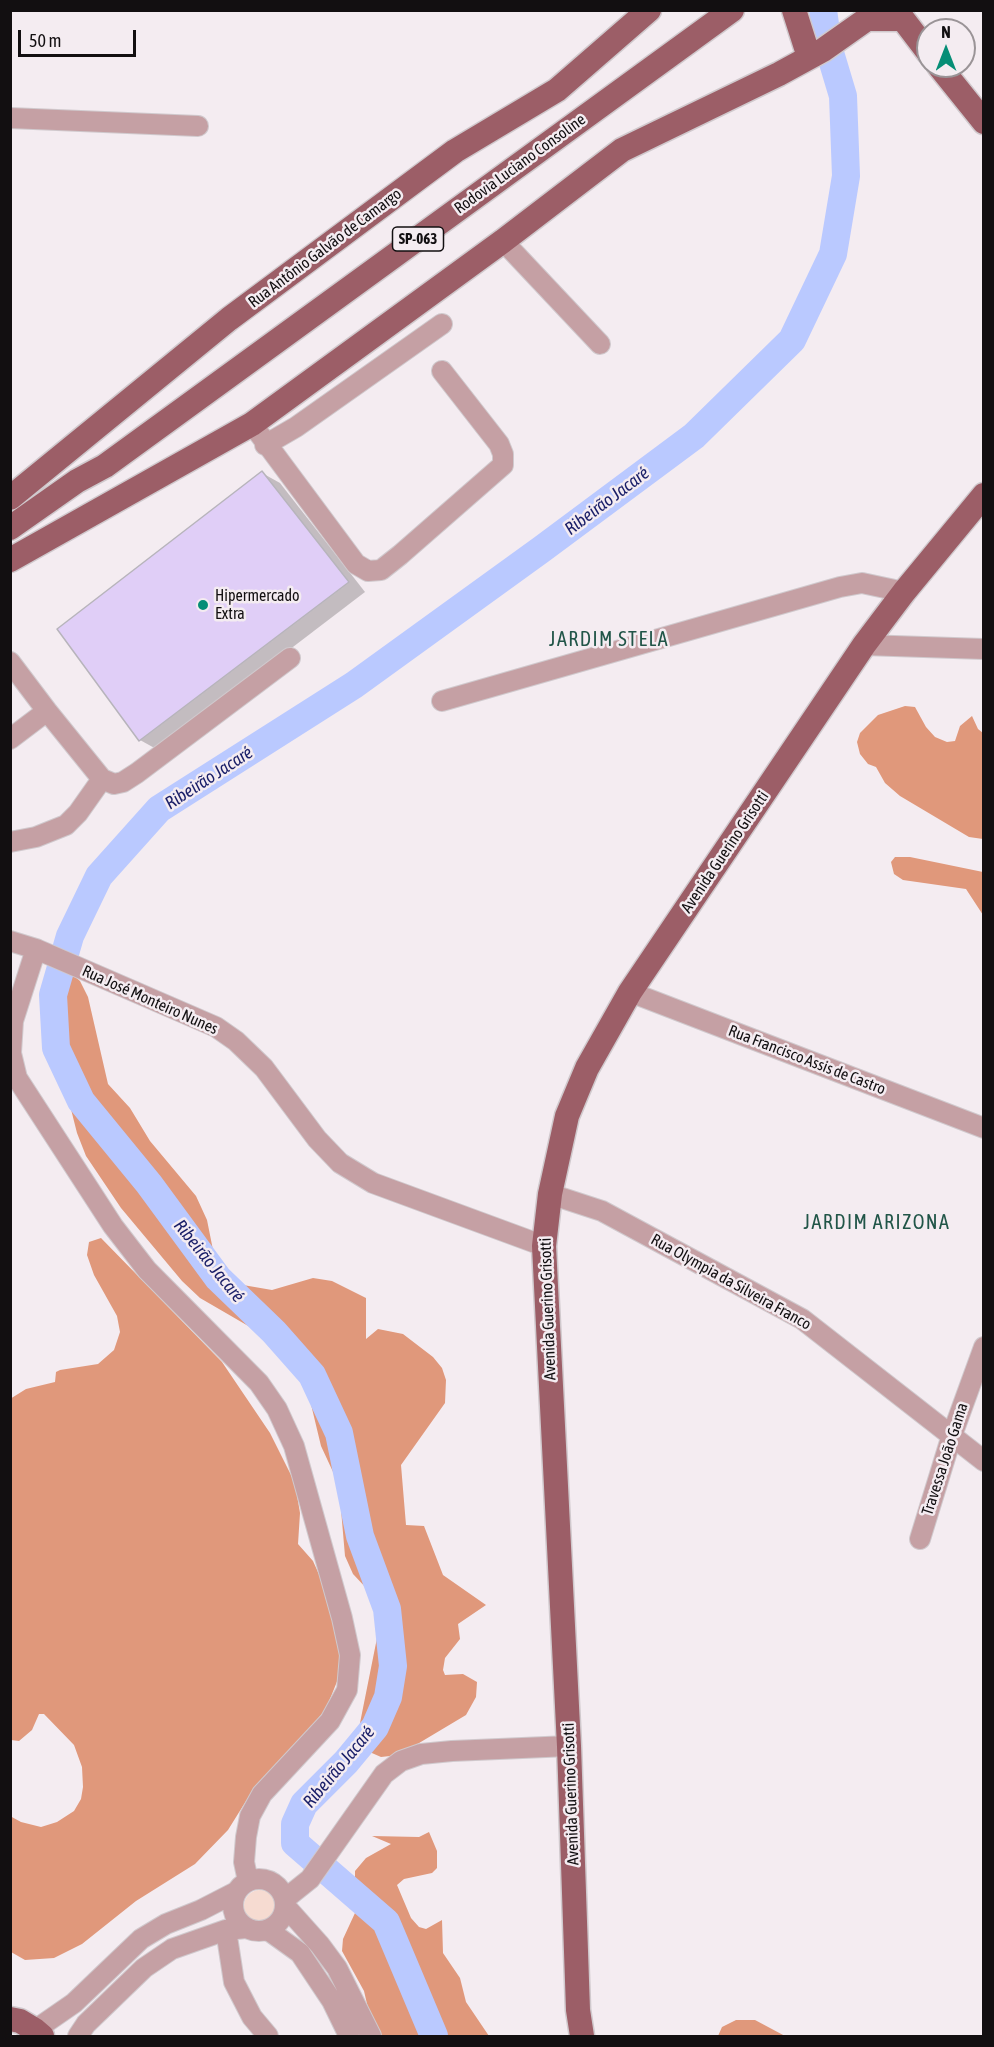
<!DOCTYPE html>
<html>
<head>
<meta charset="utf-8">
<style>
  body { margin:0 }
  #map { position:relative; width:994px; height:2047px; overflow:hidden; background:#f4ecf1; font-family:"Asap Condensed",sans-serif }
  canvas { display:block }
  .frame { position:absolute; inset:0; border:12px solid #120f11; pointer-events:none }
  .north { position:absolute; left:916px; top:18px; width:60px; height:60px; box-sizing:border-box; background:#f4ecf1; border:2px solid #9a9497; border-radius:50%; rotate:0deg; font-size:16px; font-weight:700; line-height:24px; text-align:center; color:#120f11 }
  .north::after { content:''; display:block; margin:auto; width:21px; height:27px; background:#068e76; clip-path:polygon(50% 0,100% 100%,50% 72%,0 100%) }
  .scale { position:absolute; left:18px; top:30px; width:118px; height:27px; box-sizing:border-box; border:3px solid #120f11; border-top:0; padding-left:8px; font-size:18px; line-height:21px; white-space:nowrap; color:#120f11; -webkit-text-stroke:4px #f4ecf1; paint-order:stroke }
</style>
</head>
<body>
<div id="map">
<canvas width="994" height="2047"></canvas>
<div class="frame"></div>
<div class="north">N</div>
<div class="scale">50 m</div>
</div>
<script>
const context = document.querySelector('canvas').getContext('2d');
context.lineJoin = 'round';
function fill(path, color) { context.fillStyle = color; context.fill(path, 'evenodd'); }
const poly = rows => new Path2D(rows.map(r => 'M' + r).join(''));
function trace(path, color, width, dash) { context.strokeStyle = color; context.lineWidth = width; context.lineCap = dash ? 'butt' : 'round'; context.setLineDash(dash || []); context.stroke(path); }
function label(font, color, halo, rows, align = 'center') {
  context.font = font + ' "Asap Condensed",sans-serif'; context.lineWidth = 5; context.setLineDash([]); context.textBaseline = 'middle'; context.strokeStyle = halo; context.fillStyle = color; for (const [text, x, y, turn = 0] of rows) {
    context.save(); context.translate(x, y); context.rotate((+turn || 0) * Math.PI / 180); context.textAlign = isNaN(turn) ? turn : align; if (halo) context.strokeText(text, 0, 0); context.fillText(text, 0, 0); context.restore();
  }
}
const green = poly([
  '244 1906a16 16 0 1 1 32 0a16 16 0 1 1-32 0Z'
]);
const forest = poly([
  [905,706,915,707,926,727,935,737,947,742,955,741,960,726,972,716,978,729,983,733,983,839,969,837,900,796,885,783,876,767,868,764,860,754,857,742,860,733,878,715],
  [895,857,910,857,983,872,983,915,966,889,903,880,894,874,891,862],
  [72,974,80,981,88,997,108,1084,130,1108,150,1141,196,1196,207,1220,214,1255,226,1273,243,1285,272,1290,313,1278,332,1281,366,1298,366,1339,378,1329,403,1334,433,1357,442,1368,446,1380,445,1403,401,1465,406,1525,424,1526,443,1575,486,1605,458,1624,460,1639,445,1658,443,1670,445,1675,463,1674,477,1682,476,1697,466,1715,399,1755,381,1757,365,1750,360,1740,359,1728,377,1638,375,1610,368,1590,353,1574,345,1556,340,1498,334,1474,321,1446,309,1396,289,1363,274,1346,250,1327,200,1298,182,1281,121,1208,86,1156,77,1133,53,1038,58,996,65,979],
  [101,1238,222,1362,270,1433,295,1483,300,1513,298,1544,313,1561,330,1599,342,1657,338,1679,326,1709,284,1760,256,1785,228,1830,195,1864,136,1901,82,1944,54,1958,25,1960,11,1952,10,1816,21,1822,41,1827,57,1822,74,1811,81,1799,83,1787,82,1767,74,1745,44,1714,39,1714,32,1730,19,1741,11,1740,10,1399,26,1389,55,1382,56,1372,60,1370,98,1364,114,1350,120,1332,117,1316,94,1275,87,1255,89,1242],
  [429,1832,437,1851,437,1868,432,1873,404,1879,397,1885,411,1918,419,1927,426,1929,442,1920,443,1953,460,1978,466,2002,489,2036,378,2036,371,2021,364,1991,342,1951,343,1939,355,1913,355,1871,366,1858,391,1844,372,1836,419,1837],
  [736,2020,755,2020,785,2036,718,2036,722,2027]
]);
const shadow = poly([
  [262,473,280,483,365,592,158,750,140,740]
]);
const river = poly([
  [434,2036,386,1922,295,1843,295,1824,304,1804,346,1762,375,1727,388,1697,393,1666,387,1609,360,1536,339,1433,312,1375,274,1332,218,1278,149,1184,81,1101,56,1048,53,995,70,936,99,876,159,809,354,685,542,549,694,436,792,340,833,254,846,176,843,96,828,46,823,10]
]);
const building = poly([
  [262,471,349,582,139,741,57,629,262,471]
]);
const minor = poly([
  [10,118,198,126],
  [503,241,600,344],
  [252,424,356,564,368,571,381,570,400,555,503,465,503,454,499,444,442,371],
  [265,445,296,427,442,324],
  [864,645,984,649],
  [10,662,47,711,102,779,114,784,123,782,137,773,290,658],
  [442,701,840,587,862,583,904,592],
  [10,739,47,711],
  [10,842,36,837,66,825,78,813,102,779],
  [10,941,36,949,216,1027,236,1041,264,1068,317,1139,340,1163,373,1183,544,1246],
  [36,949,13,1021,11,1053,17,1078,113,1226,147,1270,259,1383,277,1409,294,1446,342,1618,350,1655,347,1690,330,1721,262,1794,250,1816,246,1837,244,1862,248,1881],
  [630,992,984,1128],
  [550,1194,602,1211,802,1319,984,1461],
  [920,1539,952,1435,984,1347],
  '233 1905a26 26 0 1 1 52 0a26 26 0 1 1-52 0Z',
  [285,1899,310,1879,384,1774,401,1761,421,1754,452,1751,569,1746],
  [286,1907,320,1945,337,1968,371,2036],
  [226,1930,234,1982,252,2017,268,2036],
  [268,1930,300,1953,332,2001,349,2036],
  [35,2030,74,2003,141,1939,166,1924,201,1910,236,1892],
  [78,2036,86,2024,144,1968,172,1949,226,1930,246,1928]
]);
const major = poly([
  [794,10,809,57],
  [896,10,928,52],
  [939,66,984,122],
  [10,498,229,319,455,151,557,90,649,10],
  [10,528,77,481,105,466,732,10],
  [10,560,252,424,503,241,622,150,779,74,823,50,867,19,902,19],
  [10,2019,20,2021,35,2030,42,2036],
  [582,2036,578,2010,569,1746,544,1246,550,1194,567,1116,587,1068,630,992,864,645,904,592,984,495]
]);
const markers = [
  [203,605,6,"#068e76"]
];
const shields = [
  [418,239,51]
];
const shieldNames = [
  ["SP-063",418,239]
];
const streetNames = [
  ["Rodovia Luciano Consoline",520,164,-36],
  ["Rua Antônio Galvão de Camargo",325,248,-37],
  ["Avenida Guerino Grisotti",725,852,-56],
  ["Rua José Monteiro Nunes",150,1000,24],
  ["Rua Francisco Assis de Castro",807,1060,21],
  ["Rua Olympia da Silveira Franco",731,1282,29],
  ["Avenida Guerino Grisotti",548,1309,-92],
  ["Travessa João Gama",945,1459,-72],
  ["Avenida Guerino Grisotti",571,1794,-92]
];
const poiNames = [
  ["Hipermercado",215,596],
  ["Extra",215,614]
];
const waterNames = [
  ["Ribeirão Jacaré",607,501,-37],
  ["Ribeirão Jacaré",209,778,-33],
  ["Ribeirão Jacaré",209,1261,51],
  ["Ribeirão Jacaré",339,1767,-50]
];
const quarterNames = [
  ["JARDIM STELA",609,640],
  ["JARDIM ARIZONA",877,1223]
];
fill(green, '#f6dbd1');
fill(forest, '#e0987b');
fill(shadow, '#0003');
trace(river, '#bac9ff', 28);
fill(building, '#e0cef7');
trace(building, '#b7b4bb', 1.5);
trace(minor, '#d0c9cd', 22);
trace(major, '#d0c9cd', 27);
trace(minor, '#c5a0a4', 20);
trace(major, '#9c5e67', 24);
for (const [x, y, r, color] of markers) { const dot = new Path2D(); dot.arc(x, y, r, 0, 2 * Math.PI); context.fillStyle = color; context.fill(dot); trace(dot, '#f4ecf1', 2); }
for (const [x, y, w] of shields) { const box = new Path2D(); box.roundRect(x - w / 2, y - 12, w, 24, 4.5); context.fillStyle = '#f4ecf1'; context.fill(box); trace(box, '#120f11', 1.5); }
label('bold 15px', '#120f11', null, shieldNames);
label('16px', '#120f11', '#f4ecf1', streetNames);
label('16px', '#120f11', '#f4ecf1', poiNames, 'left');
label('italic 18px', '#191e68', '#f4ecf1', waterNames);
context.letterSpacing = '1.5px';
label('20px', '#215548', '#f4ecf1', quarterNames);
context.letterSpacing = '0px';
</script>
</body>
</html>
